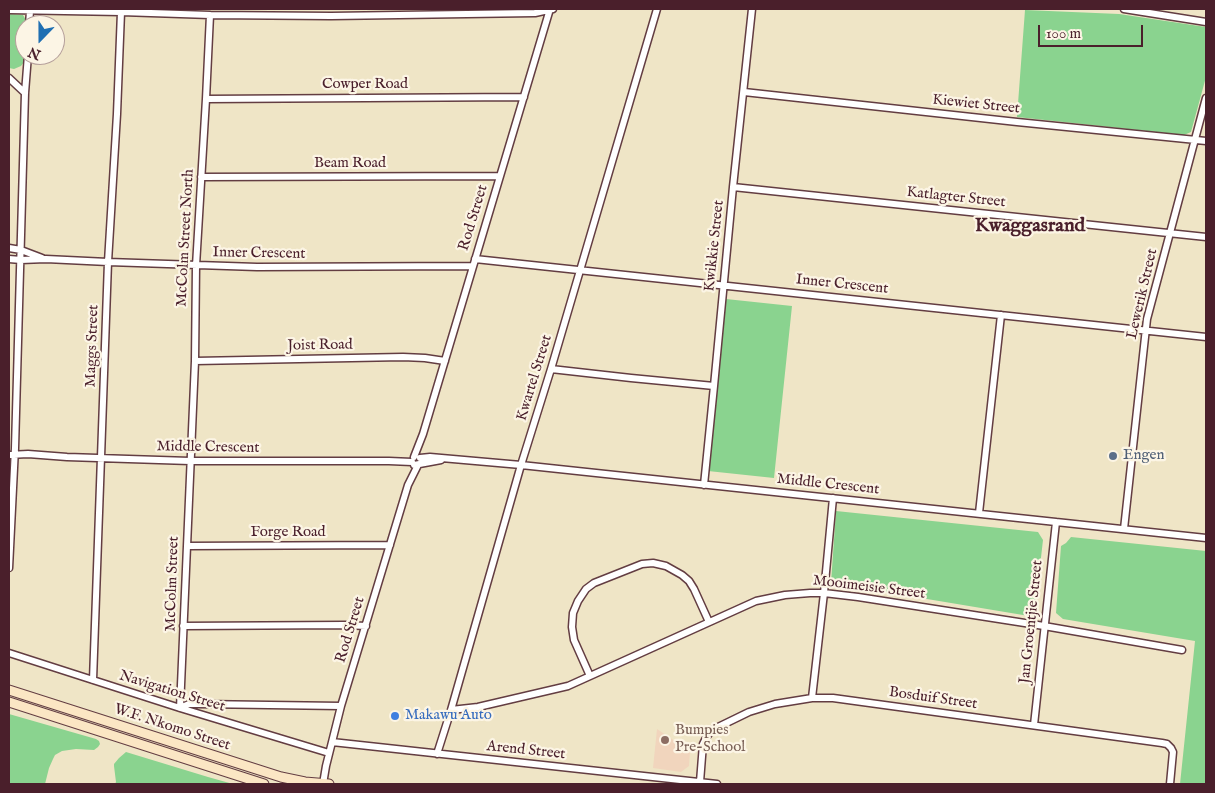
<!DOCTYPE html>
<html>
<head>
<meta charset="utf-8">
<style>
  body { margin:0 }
  #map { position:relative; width:1215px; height:793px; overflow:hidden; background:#efe5c6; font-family:"IM FELL English",serif }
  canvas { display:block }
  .frame { position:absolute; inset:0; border:10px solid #4a1f2b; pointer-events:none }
  .north { position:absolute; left:15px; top:15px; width:50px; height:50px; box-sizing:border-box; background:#fcf5e5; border:1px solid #b59f9b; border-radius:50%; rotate:202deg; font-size:14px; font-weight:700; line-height:20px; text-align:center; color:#4a1f2b }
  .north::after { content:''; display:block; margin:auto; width:18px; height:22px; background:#1f6fb2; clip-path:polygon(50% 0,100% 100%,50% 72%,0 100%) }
  .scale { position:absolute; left:1038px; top:25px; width:105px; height:22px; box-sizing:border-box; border:2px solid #4a1f2b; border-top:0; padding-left:6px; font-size:15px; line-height:18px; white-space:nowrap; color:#4a1f2b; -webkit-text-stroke:4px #fcf5e5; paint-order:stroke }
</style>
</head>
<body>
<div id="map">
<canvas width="1215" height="793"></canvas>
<div class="frame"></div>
<div class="north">N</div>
<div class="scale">100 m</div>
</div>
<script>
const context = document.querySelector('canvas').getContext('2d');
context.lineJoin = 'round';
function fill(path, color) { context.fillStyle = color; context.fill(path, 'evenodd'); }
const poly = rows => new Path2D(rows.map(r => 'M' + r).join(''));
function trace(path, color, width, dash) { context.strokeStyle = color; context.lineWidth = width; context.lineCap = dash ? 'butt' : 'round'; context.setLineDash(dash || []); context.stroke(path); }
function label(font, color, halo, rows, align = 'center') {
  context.font = font + ' "IM FELL English",serif'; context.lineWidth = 4.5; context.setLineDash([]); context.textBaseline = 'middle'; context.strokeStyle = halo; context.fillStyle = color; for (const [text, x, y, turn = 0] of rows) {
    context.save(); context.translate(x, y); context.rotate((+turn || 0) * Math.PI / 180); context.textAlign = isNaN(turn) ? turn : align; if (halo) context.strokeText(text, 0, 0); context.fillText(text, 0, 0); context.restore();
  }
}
const built = poly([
  [657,729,690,751,689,766,681,772,653,768]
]);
const green = poly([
  [1025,10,1119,14,1206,27,1206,77,1191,132,1184,135,1017,117],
  [9,14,23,15,26,20,24,62,21,66,14,69,9,68],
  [726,299,792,306,774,478,708,471],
  [836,511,1038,532,1043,540,1035,610,1029,616,831,583],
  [1071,537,1206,551,1206,784,1180,784,1195,641,1063,619,1056,613,1061,546,1066,543],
  [9,714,96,739,99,741,100,744,98,747,94,750,76,749,62,751,55,755,53,759,49,768,45,784,9,784],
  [126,752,208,777,233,784,115,784,116,782,114,766,114,764,119,758]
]);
const minor = poly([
  [1124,9,1206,22],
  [9,10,121,12,210,15,331,16,535,13,553,9],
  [210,15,206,99,196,266,195,361,180,708,189,704,198,704,341,706],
  [29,25,30,11],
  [9,78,25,93],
  [744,92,1017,122,1206,141],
  [206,99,524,97],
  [201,177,500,176],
  [733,187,1206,237],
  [9,248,21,250,42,258],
  [9,259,21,260,46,259,108,262,257,267,472,266],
  [475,259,1206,337],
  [195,361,403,357,425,358,445,361],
  [551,369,631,378,714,386],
  [9,455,28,454,67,457,190,461,389,461,412,462],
  [414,457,423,434,550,9],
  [420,458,430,457,521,465,1206,538],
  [414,465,441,460],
  [704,485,714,386,733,187,752,9],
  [979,513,1001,315],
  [1124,529,1147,319,1206,98],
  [187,546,390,545],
  [9,568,15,448,25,93,28,55],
  [183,626,345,625,366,626],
  [9,653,180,708,329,753],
  [590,676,574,640,572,627,573,613,578,601,586,589,594,583,642,564,653,563,666,566,682,575,689,581,694,589,709,622],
  [93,680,108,262,117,114,121,12],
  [812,698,824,593,833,498],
  [451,710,478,707,568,686,756,601,785,595,810,593,824,593,858,597,1044,626,1182,650],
  [1034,725,1056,522],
  [332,742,717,784],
  [437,754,451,710,521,465,551,369,657,9],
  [700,782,703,744,707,736,712,730,749,712,775,704,812,698,833,698,1162,743,1167,744,1171,748,1173,752,1170,784],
  [323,784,326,766,341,706,408,485,418,465]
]);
const secondary = poly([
  [9,690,281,777,305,782,329,784],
  [9,702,264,784]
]);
const markers = [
  [1113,456,5,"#5c6f8a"],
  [395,716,5,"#3f7fe0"],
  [665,740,5,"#8d6e63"]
];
const streetNames = [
  ["Cowper Road",365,85],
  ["Kiewiet Street",976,105,6],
  ["Beam Road",350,164],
  ["Katlagter Street",956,198,6],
  ["Rod Street",474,218,-73],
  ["McColm Street North",186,238,-87],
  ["Kwikkie Street",715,246,-84],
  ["Inner Crescent",259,254,1],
  ["Inner Crescent",842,285,6],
  ["Lewerik Street",1143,294,-77],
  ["Maggs Street",93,346,-88],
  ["Joist Road",320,346,-1],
  ["Kwartel Street",535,378,-73],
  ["Middle Crescent",208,448,1],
  ["Middle Crescent",828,485,6],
  ["Forge Road",288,533],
  ["McColm Street",173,584,-88],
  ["Mooimeisie Street",869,588,7],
  ["Jan Groentjie Street",1032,622,-84],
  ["Rod Street",351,630,-73],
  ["Navigation Street",172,692,17],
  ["Bosduif Street",933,699,8],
  ["W.F. Nkomo Street",172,728,18],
  ["Arend Street",526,751,6]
];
const serviceNames = [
  ["Engen",1123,456]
];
const shopNames = [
  ["Makawu Auto",405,716]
];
const educationNames = [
  ["Bumpies",675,731],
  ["Pre-School",675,748]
];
const districtNames = [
  ["Kwaggasrand",1030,227]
];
fill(built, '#f1d5bd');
fill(green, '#8ad38f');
trace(minor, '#633d42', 9);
trace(secondary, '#633d42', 11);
trace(minor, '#fff', 6);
trace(secondary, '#fbe6c4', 9);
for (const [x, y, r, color] of markers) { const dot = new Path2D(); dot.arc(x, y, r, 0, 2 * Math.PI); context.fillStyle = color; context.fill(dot); trace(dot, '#fcf5e5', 2); }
label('15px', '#4a1f2b', '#fcf5e5', streetNames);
label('15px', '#4e5e75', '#fcf5e5', serviceNames, 'left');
label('15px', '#366cbe', '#fcf5e5', shopNames, 'left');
label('15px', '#785e54', '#fcf5e5', educationNames, 'left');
label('bold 20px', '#4a1f2b', '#fcf5e5', districtNames);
</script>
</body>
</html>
